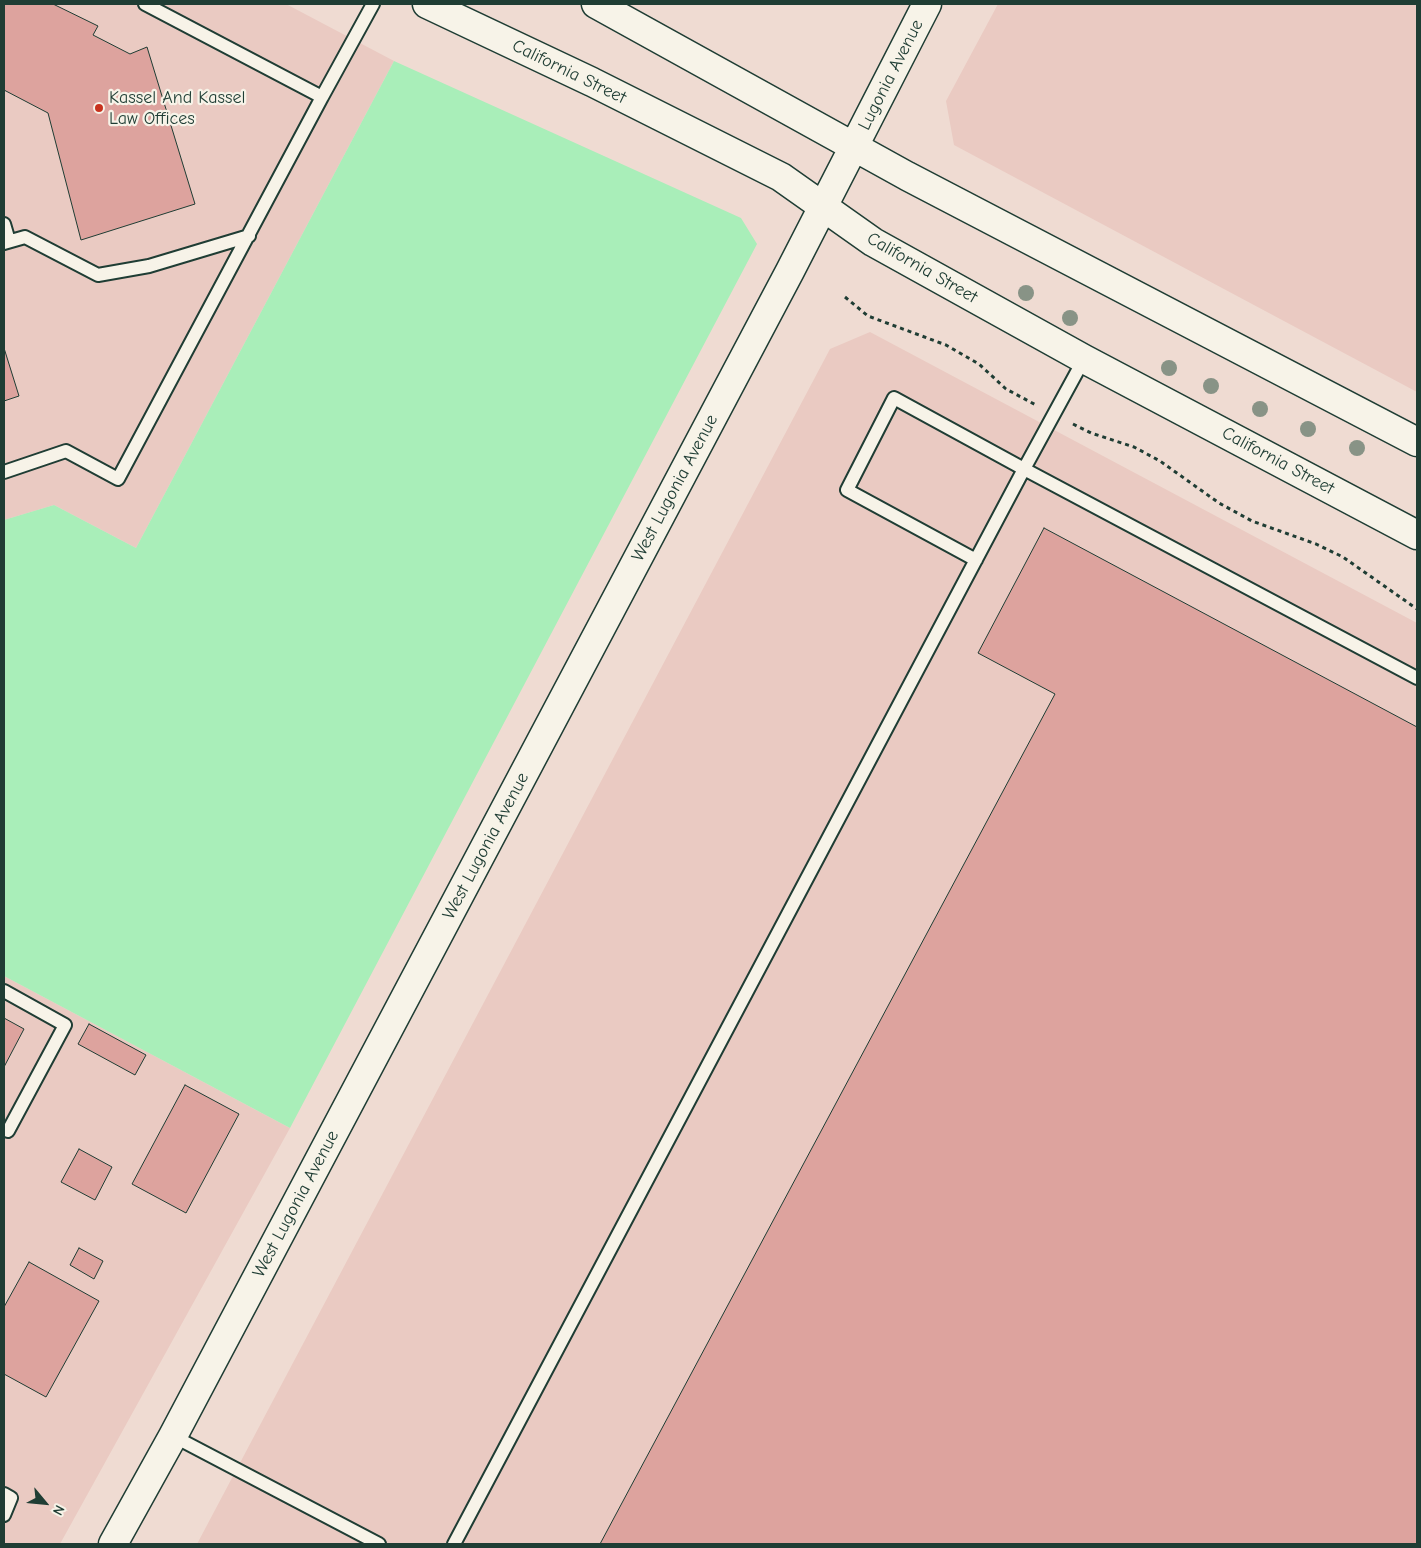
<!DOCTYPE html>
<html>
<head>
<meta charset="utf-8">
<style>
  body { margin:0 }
  #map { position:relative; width:1421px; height:1548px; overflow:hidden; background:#efdbd2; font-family:"Comic Neue",sans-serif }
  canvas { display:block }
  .frame { position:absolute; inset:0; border:5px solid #1f3d34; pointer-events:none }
  .north { position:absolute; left:20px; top:1478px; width:50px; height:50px; -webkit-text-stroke:4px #f7f3e8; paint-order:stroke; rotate:118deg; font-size:14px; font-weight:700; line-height:20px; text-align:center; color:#1f3d34 }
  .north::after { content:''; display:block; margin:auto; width:18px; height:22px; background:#1f3d34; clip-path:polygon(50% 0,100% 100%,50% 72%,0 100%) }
</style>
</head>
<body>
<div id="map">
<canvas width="1421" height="1548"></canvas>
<div class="frame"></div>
<div class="north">N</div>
</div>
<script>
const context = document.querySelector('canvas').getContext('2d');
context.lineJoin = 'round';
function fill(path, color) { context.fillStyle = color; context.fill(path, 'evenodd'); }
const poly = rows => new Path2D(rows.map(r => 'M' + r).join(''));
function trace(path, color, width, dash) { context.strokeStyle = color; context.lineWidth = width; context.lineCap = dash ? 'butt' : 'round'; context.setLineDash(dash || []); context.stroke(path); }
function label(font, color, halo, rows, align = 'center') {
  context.font = font + ' "Comic Neue",sans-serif'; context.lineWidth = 4.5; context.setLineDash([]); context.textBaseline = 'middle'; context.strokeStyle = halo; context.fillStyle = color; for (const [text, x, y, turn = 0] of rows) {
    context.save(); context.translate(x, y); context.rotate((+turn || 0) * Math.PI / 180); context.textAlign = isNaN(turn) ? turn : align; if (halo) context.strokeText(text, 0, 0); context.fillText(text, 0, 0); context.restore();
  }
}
const built = poly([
  [4,4,286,4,394,61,136,548,54,505,4,520],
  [998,4,1417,4,1417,392,954,145,946,101],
  [870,332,1417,623,1417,1544,197,1544,830,349],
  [4,976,290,1128,60,1544,4,1544]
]);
const green = poly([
  [394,61,741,218,757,244,290,1128,4,976,4,520,54,505,136,548]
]);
const building = poly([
  [4,4,53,4,98,26,93,35,130,54,147,47,195,204,81,240,48,113,4,90,4,4],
  [4,348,19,396,4,401,4,348],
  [1044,528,1417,727,1417,1544,600,1544,1055,694,978,653,1044,528],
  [4,1018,24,1029,4,1067,4,1018],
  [89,1024,146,1055,135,1075,78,1044,89,1024],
  [185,1085,239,1114,186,1213,132,1184,185,1085],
  [79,1149,112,1167,95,1200,61,1182,79,1149],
  [79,1248,103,1261,94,1279,70,1265,79,1248],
  [29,1262,99,1301,46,1397,4,1374,4,1307,29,1262]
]);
const path = poly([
  [845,297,868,316,946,345,979,364,1006,389,1036,405],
  [1073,424,1091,433,1134,447,1160,461,1219,503,1252,521,1316,544,1343,557,1417,609]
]);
const lane = poly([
  [322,97,373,4],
  [4,224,9,241],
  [4,243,25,237,98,275,149,266,249,236],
  [4,472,66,451,118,479,322,97,145,4],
  [976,560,847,490,894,398,1024,469,1084,359],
  [4,991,65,1025,8,1131],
  [173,1436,379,1544],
  [4,1494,11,1498,4,1515],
  [454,1544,1024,469,1417,678]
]);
const secondary = poly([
  [427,4,592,82,781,177,873,242,1084,359,1417,535],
  [596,4,907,176,1417,442],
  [113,1544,173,1436,790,271,927,4]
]);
const trees = [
  [1026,293],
  [1070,318],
  [1169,368],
  [1211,386],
  [1260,409],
  [1308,429],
  [1357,448]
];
const markers = [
  [99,108,5,"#c8321e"]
];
const streetNames = [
  ["California Street",569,72,26],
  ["Lugonia Avenue",891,75,-63],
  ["California Street",922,268,30],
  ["California Street",1278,461,28],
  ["West Lugonia Avenue",675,488,-62],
  ["West Lugonia Avenue",486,846,-62],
  ["West Lugonia Avenue",296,1204,-62]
];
const poiNames = [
  ["Kassel And Kassel",109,98],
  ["Law Offices",109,119]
];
fill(built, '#eacac2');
fill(green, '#a9eeb9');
fill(building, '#dda39e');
trace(building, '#1f3d34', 1);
trace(lane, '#1f3d34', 16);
trace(secondary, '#1f3d34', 31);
trace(path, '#1f3d34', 3, [4, 4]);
trace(lane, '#f7f3e8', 12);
trace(secondary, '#f7f3e8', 28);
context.fillStyle = '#889386';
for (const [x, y] of trees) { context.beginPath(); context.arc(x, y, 8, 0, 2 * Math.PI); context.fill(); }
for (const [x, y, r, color] of markers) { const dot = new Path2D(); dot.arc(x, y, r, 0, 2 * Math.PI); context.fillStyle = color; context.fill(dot); trace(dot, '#f7f3e8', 2); }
label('18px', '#1f3d34', '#f7f3e8', streetNames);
label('18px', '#1f3d34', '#f7f3e8', poiNames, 'left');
</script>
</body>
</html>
